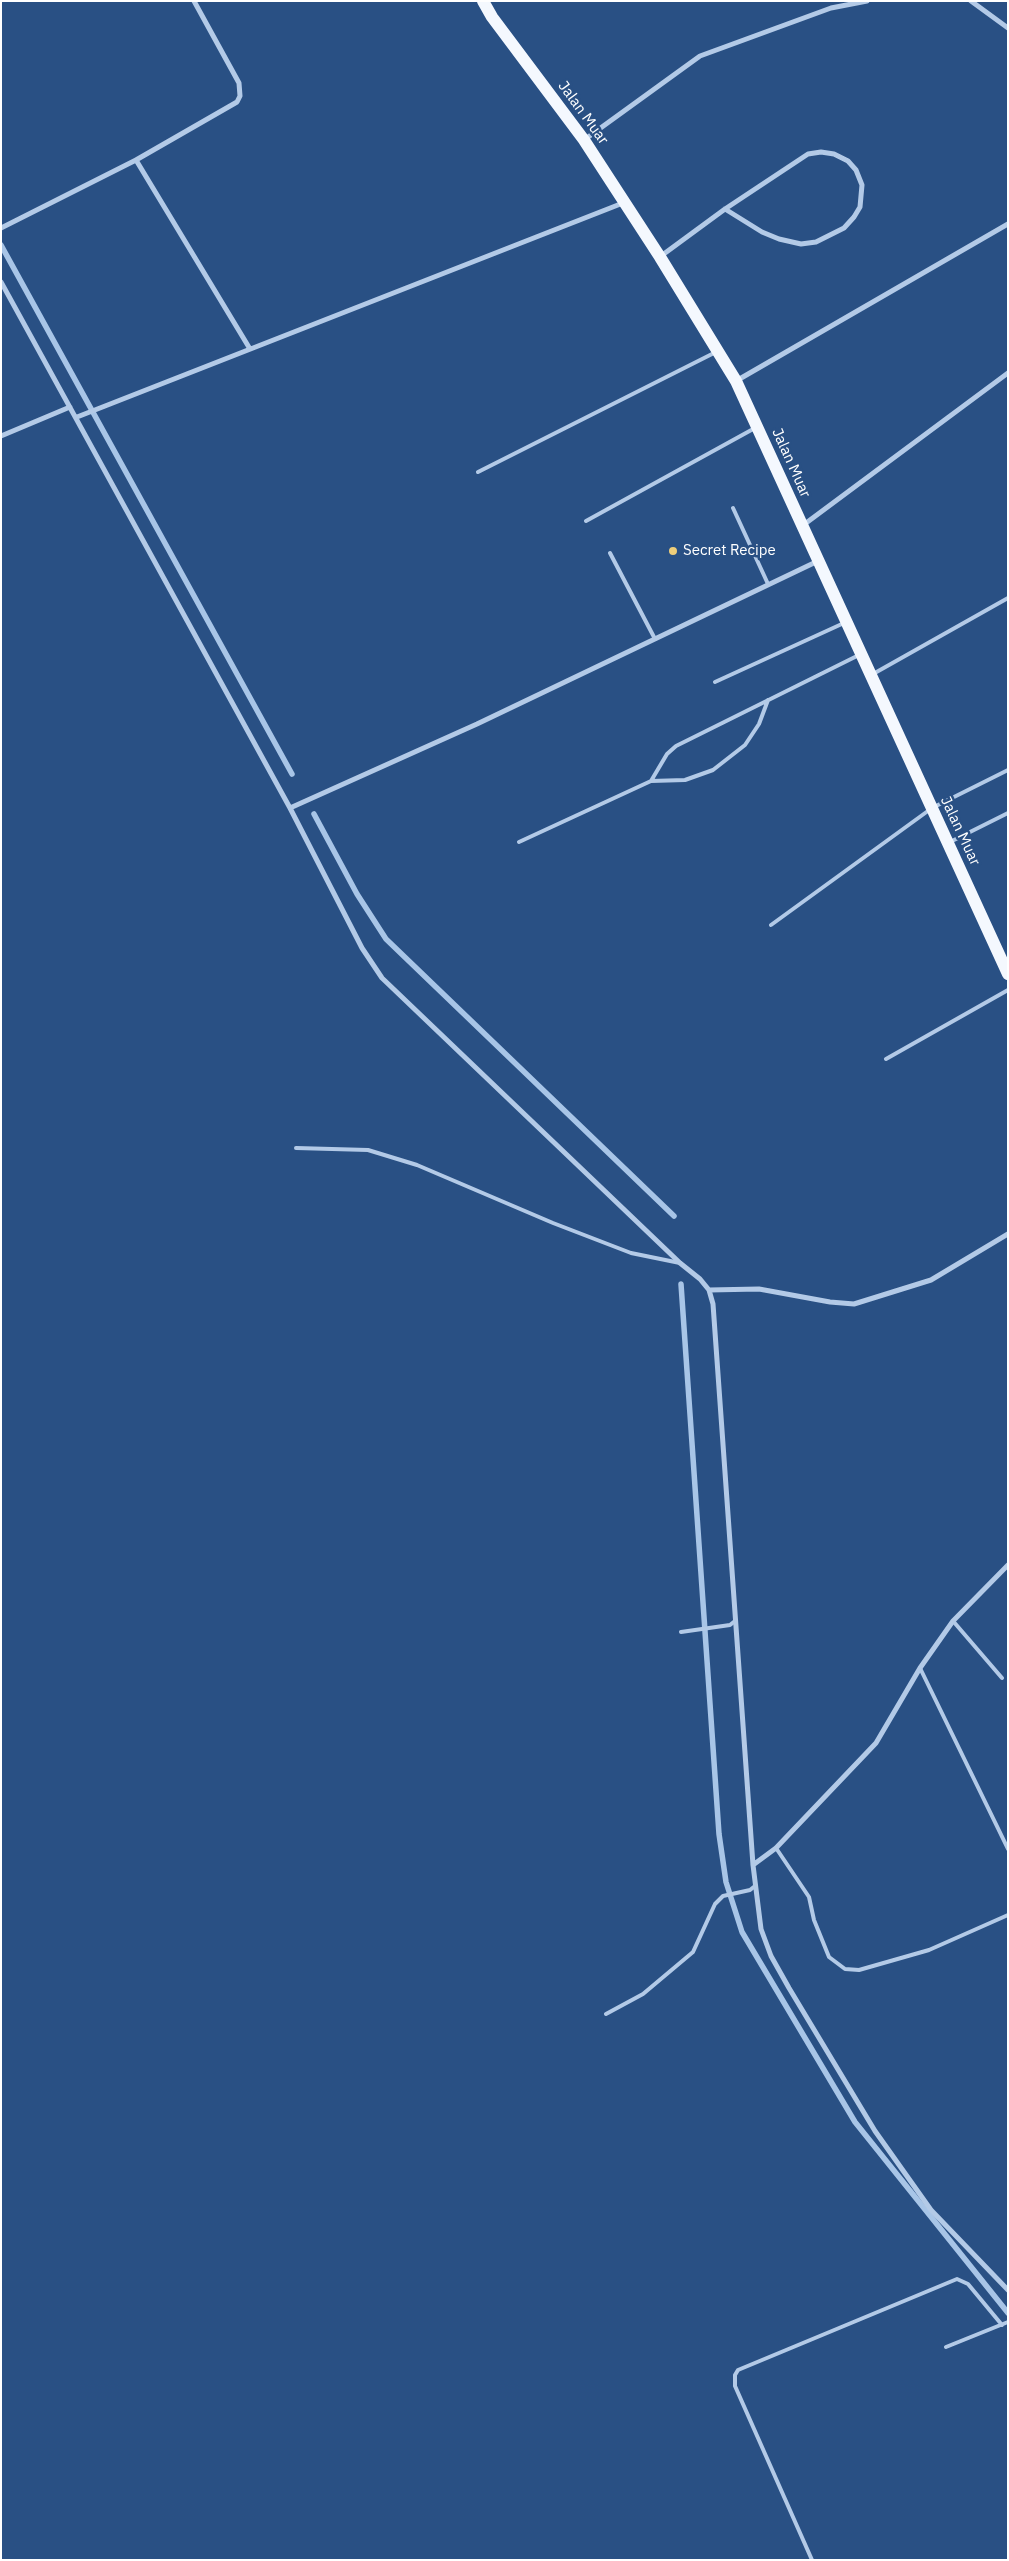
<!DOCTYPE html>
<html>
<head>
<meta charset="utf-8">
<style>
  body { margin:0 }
  #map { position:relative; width:1009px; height:2561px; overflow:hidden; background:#295084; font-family:"IBM Plex Sans",sans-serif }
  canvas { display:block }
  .frame { position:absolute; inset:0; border:2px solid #fff; pointer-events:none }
</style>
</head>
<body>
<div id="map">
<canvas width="1009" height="2561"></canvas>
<div class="frame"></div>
</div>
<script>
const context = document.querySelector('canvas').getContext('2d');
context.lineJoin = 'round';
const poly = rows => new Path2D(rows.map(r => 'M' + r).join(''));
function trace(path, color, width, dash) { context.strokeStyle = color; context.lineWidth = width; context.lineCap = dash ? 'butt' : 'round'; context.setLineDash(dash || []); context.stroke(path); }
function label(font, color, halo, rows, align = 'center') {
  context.font = font + ' "IBM Plex Sans",sans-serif'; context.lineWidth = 5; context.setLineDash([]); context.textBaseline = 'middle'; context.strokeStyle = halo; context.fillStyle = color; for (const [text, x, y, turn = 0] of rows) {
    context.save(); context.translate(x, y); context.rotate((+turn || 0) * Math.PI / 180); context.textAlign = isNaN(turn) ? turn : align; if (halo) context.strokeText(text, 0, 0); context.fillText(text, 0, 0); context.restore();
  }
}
const stream = poly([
  [1,245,292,774],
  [314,814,357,894,386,939,674,1216],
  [681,1284,719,1834,726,1882,742,1932,855,2122,1008,2313]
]);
const lane = poly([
  [478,472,716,352],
  [733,508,768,584],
  [586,521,755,428],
  [610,553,655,639],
  [873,674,1008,598],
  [715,682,844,623],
  [651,781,685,780,713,770,745,745,759,724,768,700],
  [519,842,651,781,667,754,676,746,859,655],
  [950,842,1008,813],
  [771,925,932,808,1008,770],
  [886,1059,1008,990],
  [296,1148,368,1150,417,1165,553,1223,631,1253,680,1263],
  [953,1621,1002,1678],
  [681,1632,730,1625,735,1621],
  [920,1668,1008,1849],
  [776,1848,809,1897,814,1920,829,1957,845,1969,859,1970,929,1950,1008,1915],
  [606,2014,643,1994,693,1952,715,1904,723,1896,750,1890,755,1886],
  [946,2347,1008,2322],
  [812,2560,735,2386,735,2375,738,2370,957,2279,968,2284,1002,2325]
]);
const street = poly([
  [971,1,1008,28],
  [584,140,700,56,831,8,867,1],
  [136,160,250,349],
  [1,228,136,160,237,102,240,96,239,83,194,1],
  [661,256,725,209,808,154,821,152,834,154,848,161,856,170,862,185,860,207,854,217,844,228,816,242,801,244,779,239,762,232,725,209],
  [1,282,290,808,362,948,382,978,680,1263,700,1279,709,1290,713,1304,753,1865,761,1929,771,1956,789,1988,875,2131,931,2210,1008,2290],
  [736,381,1008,224],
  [77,417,623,203],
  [1,436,70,407],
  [802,526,1008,373],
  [290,808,477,724,818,561],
  [709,1290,759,1289,830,1302,854,1304,931,1280,1008,1234],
  [753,1865,776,1848,876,1743,920,1668,953,1621,1008,1565]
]);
const primary = poly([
  [483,1,492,17,584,140,660,257,736,381,1008,974]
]);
const markers = [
  [673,551,5,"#eece7a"]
];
const streetNames = [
  ["Jalan Muar",583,113,54],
  ["Jalan Muar",791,463,66],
  ["Jalan Muar",960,831,65]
];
const poiNames = [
  ["Secret Recipe",683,551]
];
trace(stream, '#a8c5e7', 5.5);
trace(lane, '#b3cae7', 4);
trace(street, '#b3cae7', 5);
trace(primary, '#f4f8fe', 12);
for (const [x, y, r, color] of markers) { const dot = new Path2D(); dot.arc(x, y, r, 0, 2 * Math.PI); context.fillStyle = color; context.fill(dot); trace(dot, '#295084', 2); }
label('15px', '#fff', '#295084', streetNames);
label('15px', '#fff', '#295084', poiNames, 'left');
</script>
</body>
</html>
